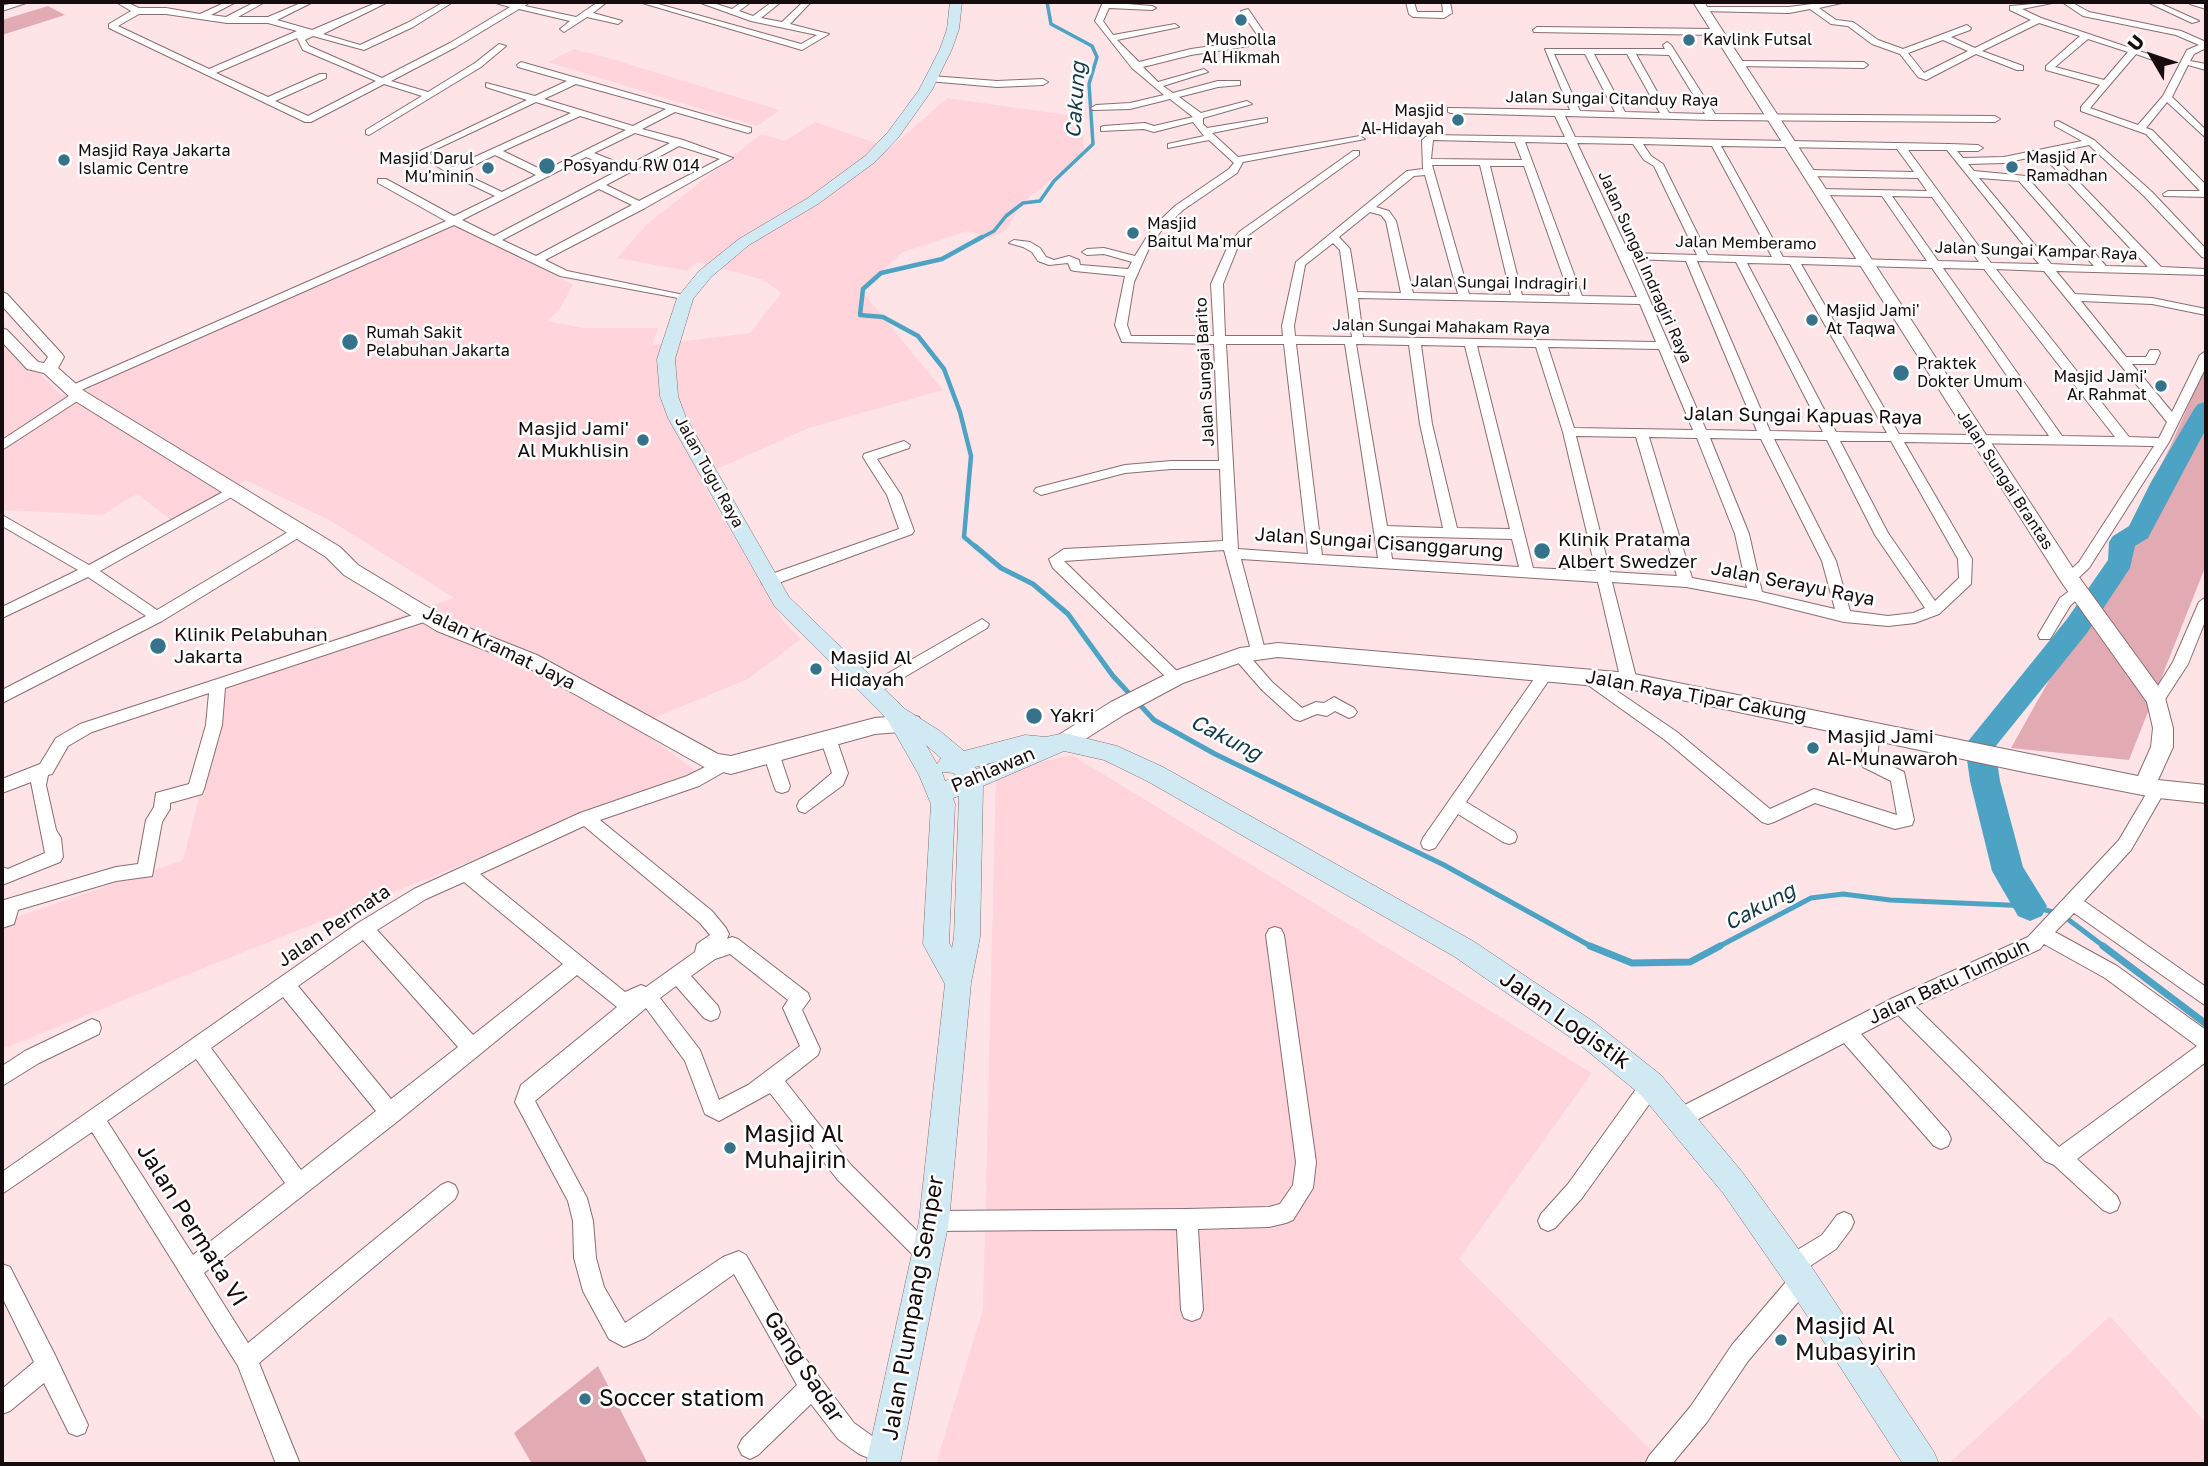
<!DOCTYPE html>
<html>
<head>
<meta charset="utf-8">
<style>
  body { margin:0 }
  #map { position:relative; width:2208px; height:1466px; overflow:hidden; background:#ffe4e7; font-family:"Golos Text",sans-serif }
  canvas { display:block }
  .frame { position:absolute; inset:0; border:4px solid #160c0d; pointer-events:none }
  .north { position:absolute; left:2117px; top:21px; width:70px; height:70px; -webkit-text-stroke:5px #fff; paint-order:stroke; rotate:309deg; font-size:19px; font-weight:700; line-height:28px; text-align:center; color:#160c0d }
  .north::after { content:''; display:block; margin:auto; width:24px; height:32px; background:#160c0d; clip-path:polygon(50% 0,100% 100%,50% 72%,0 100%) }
</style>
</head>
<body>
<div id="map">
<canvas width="2208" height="1466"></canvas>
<div class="frame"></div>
<div class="north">U</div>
</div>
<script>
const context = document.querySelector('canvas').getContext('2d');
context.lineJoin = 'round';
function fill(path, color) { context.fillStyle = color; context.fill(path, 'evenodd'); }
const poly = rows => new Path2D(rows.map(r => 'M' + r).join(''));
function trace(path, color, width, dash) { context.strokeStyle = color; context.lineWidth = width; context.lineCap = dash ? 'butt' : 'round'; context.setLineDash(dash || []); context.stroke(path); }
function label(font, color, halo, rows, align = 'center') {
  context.font = font + ' "Golos Text",sans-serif'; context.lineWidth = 5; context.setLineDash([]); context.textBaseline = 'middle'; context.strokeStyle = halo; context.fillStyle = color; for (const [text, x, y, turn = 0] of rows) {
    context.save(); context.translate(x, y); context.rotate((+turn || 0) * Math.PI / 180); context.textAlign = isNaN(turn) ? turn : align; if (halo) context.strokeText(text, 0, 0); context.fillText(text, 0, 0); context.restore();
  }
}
const built = poly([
  [574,49,605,57,780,110,757,126,548,62],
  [947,98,1082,117,1084,153,1021,204,1006,230,990,238,968,231,903,252,861,290,943,390,809,428,699,477,783,621,801,639,748,679,635,726,696,771,2,1049,2,922,183,860,222,707,219,678,454,598,331,521,246,480,175,523,137,494,102,515,2,510,2,335,61,395,457,224,573,285,559,310,548,321,584,328,658,328,652,345,750,333,781,293,764,280,697,262,687,271,617,258,646,225,761,134,785,141,815,122,890,148],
  [1072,755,1592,1073,1459,1259,1665,1464,936,1464,983,1309,996,772],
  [2110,1316,2206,1423,2206,1464,1948,1464]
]);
const green = poly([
  [48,6,65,15,2,35,2,20],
  [2206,365,2206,565,2129,760,2011,748,2093,602,2170,447],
  [598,1366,648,1464,532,1464,514,1433]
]);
const streamFar3 = poly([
  [979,239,994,231,1006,216,1023,203,1040,201,1054,181,1093,144,1089,84,1097,57,1092,46,1051,24,1047,2]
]);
const streamFar2 = poly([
  [977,548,964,537,971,456,960,412,944,369,918,336,883,317,860,315,863,289,881,273,942,259,982,237]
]);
const streamFar1 = poly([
  [975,546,1001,568,1033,584,1068,614,1113,676,1154,720,1215,754,1444,865,1594,948],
  [1716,948,1811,898,1843,894,1890,900,2030,906,2061,914,2106,948]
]);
const stream = poly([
  [1590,946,1632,963,1690,962,1720,946],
  [2103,946,2206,1024]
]);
const river = poly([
  [2206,402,2206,429,2148,538,2135,546,2130,568,2087,633,1995,747,2000,781,2023,867,2047,906,2042,916,2030,921,2018,916,1992,871,1970,781,1965,745,2067,619,2108,560,2109,542,2113,536,2129,526,2151,482,2194,409,2198,404,2206,402]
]);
const minor = poly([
  [17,2,29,2,2,11,2,6,17,2],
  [116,2,126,2,139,8,166,8,200,14,226,2,236,2,211,15,226,17,255,2,265,2,238,17,268,17,303,2,313,2,277,20,312,30,378,2,388,2,323,34,360,45,407,23,444,2,453,2,413,27,364,50,313,36,305,40,309,46,382,78,450,43,510,7,492,2,516,4,529,2,525,6,576,17,598,2,607,2,593,13,622,21,618,24,587,17,564,32,560,29,570,21,519,9,456,47,391,81,428,92,475,63,499,44,506,46,481,67,369,135,366,134,366,130,422,96,384,84,311,122,305,122,109,28,109,24,131,11,116,2],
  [139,14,166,14,227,23,268,23,297,31,209,69,118,26,139,14],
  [297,38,303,50,376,81,308,116,275,101,326,78,326,74,320,74,268,97,216,73,297,38],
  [639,2,651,2,801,44,817,35,751,21,698,2,710,2,732,9,742,2,751,2,739,11,753,16,772,2,781,2,761,18,782,22,803,2,811,2,790,24,829,34,802,50,639,2],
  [1103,2,1152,6,1156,8,1152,10,1109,8,1103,21,1113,35,1175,24,1179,27,1117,40,1139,62,1191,49,1260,39,1241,11,1248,9,1270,41,1269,43,1191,55,1143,67,1158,82,1204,69,1208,72,1163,86,1173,93,1218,81,1240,81,1240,85,1218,87,1179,97,1201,113,1247,101,1252,104,1203,118,1203,124,1207,128,1267,118,1267,122,1212,133,1238,157,1360,136,1365,139,1243,162,1237,173,1183,210,1161,231,1150,246,1134,282,1127,325,1131,336,1214,336,1211,284,1228,246,1239,232,1353,151,1359,151,1359,155,1247,236,1237,249,1223,284,1225,336,1283,336,1282,326,1296,262,1407,171,1423,169,1422,140,1428,135,1565,137,1555,116,1451,113,1448,112,1448,108,1570,110,1545,49,1665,49,1663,45,1667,42,1671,45,1715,114,1995,116,2000,119,1995,122,1712,120,1565,116,1575,137,1949,144,1978,145,1983,148,1978,151,1957,151,1963,158,2004,157,2082,141,2055,126,2055,122,2058,121,2094,140,2152,192,2206,249,2206,258,2202,257,2144,196,2089,145,2051,153,2161,267,2206,269,2206,275,2056,271,2075,294,2152,298,2206,309,2206,315,2152,304,2081,301,2126,357,2146,357,2150,350,2158,350,2160,353,2155,364,2132,364,2172,412,2200,355,2206,351,2206,367,2169,442,2089,568,2074,582,2064,582,2062,578,2079,562,2154,446,1904,442,1972,559,1971,584,1939,614,1915,623,1888,626,1844,622,1756,600,1686,587,1612,582,1637,681,1629,687,1621,681,1598,582,1241,559,1265,650,1258,656,1251,650,1224,550,1064,561,1184,678,1181,682,1171,682,1053,568,1049,559,1064,549,1223,541,1220,469,1171,469,1125,473,1041,495,1034,491,1036,488,1125,465,1171,461,1219,461,1214,344,1122,342,1115,325,1125,276,1075,271,1071,270,1068,263,1049,265,1038,261,1032,252,1023,247,1009,243,1014,240,1030,242,1040,248,1046,257,1054,260,1069,256,1079,260,1080,265,1128,269,1132,262,1104,254,1087,255,1082,252,1087,249,1104,248,1135,256,1153,227,1175,206,1229,169,1234,163,1209,140,1168,148,1168,144,1204,136,1193,122,1154,132,1144,129,1101,131,1101,127,1104,126,1145,123,1154,126,1193,117,1170,99,1130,109,1093,110,1091,108,1096,105,1130,103,1164,95,1132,68,1095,21,1103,2],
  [1554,54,1585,54,1615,112,1580,111,1554,54],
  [1594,54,1627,54,1660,113,1625,112,1594,54],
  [1636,54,1669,55,1705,114,1669,113,1636,54],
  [1433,140,1515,142,1522,160,1431,159,1433,140],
  [1525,142,1567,143,1637,297,1582,296,1525,142],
  [1577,143,1633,144,1644,160,1654,166,1697,255,1629,253,1577,143],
  [1643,144,1712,146,1772,257,1708,255,1663,164,1651,156,1643,144],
  [1721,146,1897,149,1914,172,1808,170,1803,173,1808,176,1918,178,1927,191,1820,189,1815,192,1820,195,1882,196,1927,261,1783,257,1721,146],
  [1908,150,1947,150,2039,264,1991,263,1908,150],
  [2042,155,2148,267,2106,266,2026,176,1974,171,1968,164,2004,163,2042,155],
  [1432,165,1480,165,1511,295,1469,294,1432,165],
  [1490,166,1524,166,1570,296,1522,295,1490,166],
  [1425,175,1458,294,1413,293,1396,221,1389,211,1376,207,1414,176,1425,175],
  [1979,178,2019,181,2094,266,2051,264,1979,178],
  [1892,196,1932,197,1979,262,1938,261,1892,196],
  [1370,212,1381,215,1386,221,1401,293,1357,292,1350,249,1339,237,1370,212],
  [1333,243,1340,250,1352,337,1295,336,1294,326,1305,265,1333,243],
  [1632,259,1686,261,1757,431,1706,430,1632,259],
  [1697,261,1736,262,1823,432,1770,431,1697,261],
  [1747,263,1790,264,1887,433,1836,432,1747,263],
  [1801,264,1932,268,2049,436,1899,434,1801,264],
  [1943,268,1984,269,2115,437,2062,436,1943,268],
  [1996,269,2044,271,2167,422,2159,438,2129,437,1996,269],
  [1358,298,1640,304,1656,342,1363,337,1358,298],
  [1226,344,1284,344,1308,554,1238,549,1226,344],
  [1296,344,1345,344,1378,558,1322,555,1296,344],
  [1356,344,1409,345,1420,424,1443,528,1387,526,1356,344],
  [1421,345,1465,346,1510,529,1457,528,1432,424,1421,345],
  [1477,346,1536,347,1563,432,1596,571,1533,568,1477,346],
  [1548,347,1659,349,1693,430,1574,428,1548,347],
  [1576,436,1636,437,1677,576,1610,572,1576,436],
  [1649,437,1697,438,1735,534,1747,588,1692,578,1649,437],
  [1710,438,1761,439,1822,561,1835,609,1762,592,1749,534,1710,438],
  [1774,439,1827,440,1875,535,1925,608,1913,613,1888,616,1850,611,1836,561,1774,439],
  [1840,441,1891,441,1958,559,1959,578,1935,601,1888,533,1840,441],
  [1389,536,1512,539,1519,567,1392,559,1389,536],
  [1406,2,1414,2,1417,12,1443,12,1442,2,1450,2,1452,13,1444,18,1413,17,1409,14,1406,2],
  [1827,2,1846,2,1819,8,1836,20,1853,22,1878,40,1903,49,1967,25,1971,28,1970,30,1951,37,1975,48,2031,20,2010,10,2010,6,2057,2,2022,9,2041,18,2157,57,2153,60,2136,54,2090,108,2138,125,2163,96,2187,50,2199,45,2176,35,2083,16,2062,2,2071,2,2089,12,2181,31,2206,42,2206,48,2194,54,2190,61,2206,64,2206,70,2188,65,2172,97,2206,130,2206,138,2167,102,2146,128,2152,130,2206,185,2206,197,2164,196,2163,194,2168,191,2200,191,2146,134,2081,111,2081,107,2100,85,2046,70,2046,66,2080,36,2039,23,1982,51,2023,66,2023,70,2017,70,1976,54,1926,80,1918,77,1900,54,1872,44,1848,26,1831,24,1810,9,1789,13,1702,11,1698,9,1702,7,1789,7,1827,2],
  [2088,39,2128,52,2104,80,2055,67,2088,39],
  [1943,40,1968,51,1924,73,1908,53,1943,40],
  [2147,2,2157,2,2199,21,2192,23,2147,2],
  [2189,2,2206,4,2206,9,2190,4,2189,2],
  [1537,27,1717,29,1721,32,1717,35,1534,32,1533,30,1537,27],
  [1738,61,1864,62,1868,65,1864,68,1735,66,1734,64,1738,61],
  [521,62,751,128,751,132,748,133,675,112,642,129,683,140,733,158,645,208,545,260,567,271,689,296,689,300,560,276,454,225,79,391,84,395,82,398,2,450,2,440,72,394,66,390,68,387,446,221,378,183,378,179,386,179,454,216,495,196,451,175,416,153,527,100,486,87,486,83,535,96,567,81,518,67,517,65,521,62],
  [576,84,666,109,633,126,544,99,576,84],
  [536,102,571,113,453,167,428,153,536,102],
  [580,116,626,130,544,171,503,151,580,116],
  [635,133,670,143,627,166,594,153,635,133],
  [679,146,720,159,639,201,606,185,679,146],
  [495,155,536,175,502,192,460,172,495,155],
  [586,157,619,170,494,236,462,220,586,157],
  [599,189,632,205,536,256,502,240,599,189],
  [931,76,997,81,1043,79,1048,82,1043,85,997,87,928,81,926,79,931,76],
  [904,441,910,445,909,448,877,459,901,495,914,531,912,534,773,585,763,585,761,581,763,577,899,529,887,495,863,457,864,454,904,441],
  [232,487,237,488,237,494,100,571,157,610,293,529,303,529,305,532,303,535,162,621,2,703,2,690,146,616,88,577,2,618,2,607,78,570,2,526,2,515,89,565,232,487],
  [2077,585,2084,590,2082,594,2070,606,2050,639,2040,639,2038,635,2060,598,2077,585],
  [2206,597,2206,619,2188,664,2162,704,2152,704,2149,700,2173,662,2199,602,2206,597],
  [428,610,433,611,435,615,433,619,225,688,222,725,204,789,202,794,170,803,170,809,162,822,152,876,116,881,18,910,14,924,2,928,4,900,116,867,138,864,146,820,154,807,156,793,189,784,206,725,209,693,92,732,68,746,52,774,48,775,46,785,56,830,61,838,63,857,60,862,2,885,2,867,8,869,45,853,31,782,2,793,2,779,40,764,56,738,80,724,428,610],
  [982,619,989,624,987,628,876,694,866,694,863,690,866,686,982,619],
  [1240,649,1245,651,1272,682,1302,708,1316,702,1324,703,1334,697,1354,708,1357,712,1354,716,1349,718,1335,711,1327,716,1317,714,1300,721,1294,719,1262,690,1235,659,1233,655,1240,649],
  [1546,667,1554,673,1551,677,1466,802,1515,832,1517,837,1515,842,1509,844,1503,842,1458,814,1435,848,1429,850,1423,848,1421,843,1423,838,1541,669,1546,667],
  [1586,670,1677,732,1770,809,1814,789,1897,815,1891,781,1863,767,1861,762,1864,729,1866,725,1878,725,1880,729,1877,759,1904,772,1914,820,1912,825,1895,829,1815,803,1774,822,1768,824,1762,822,1665,740,1581,680,1578,676,1586,670],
  [828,732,834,734,836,738,848,773,843,785,805,813,799,811,797,806,799,801,832,773,820,738,822,734,828,732],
  [772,750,778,751,780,756,790,786,788,791,782,793,776,791,774,786,764,756,766,751,772,750],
  [723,758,729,759,731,764,729,769,699,786,600,820,712,911,726,928,729,934,727,939,732,937,738,939,808,993,810,999,802,1010,820,1049,818,1055,785,1081,851,1165,934,1248,938,1255,934,1262,927,1266,920,1262,837,1179,770,1093,719,1121,705,1114,685,1061,646,1008,535,1101,587,1198,593,1221,596,1258,604,1287,625,1323,723,1257,739,1251,746,1255,805,1358,854,1423,875,1438,894,1446,898,1454,894,1462,883,1464,859,1454,838,1439,811,1404,758,1455,750,1459,742,1455,738,1447,742,1439,797,1385,734,1274,645,1338,624,1347,609,1339,583,1291,574,1258,573,1221,568,1201,515,1102,521,1085,617,1007,577,975,398,1121,204,1273,248,1343,441,1185,448,1182,455,1185,458,1192,455,1199,259,1363,300,1464,276,1464,238,1366,92,1132,2,1194,2,1172,358,923,414,889,580,813,687,776,723,758],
  [584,826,700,923,710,935,697,944,695,952,646,987,641,985,625,992,480,874,584,826],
  [464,882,563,964,473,1035,377,930,426,899,464,882],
  [363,940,458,1047,391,1099,298,986,363,940],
  [730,954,788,1000,783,1008,800,1046,748,1085,719,1100,700,1050,660,998,676,986,704,1018,711,1021,718,1018,720,1012,718,1006,691,976,715,959,730,954],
  [283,997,376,1111,301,1170,211,1048,283,997],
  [196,1059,285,1183,193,1255,107,1121,196,1059],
  [2158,782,2164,784,2166,789,2131,850,2084,901,2206,987,2206,1006,2074,913,2055,932,2117,966,2206,1030,2206,1062,2077,1159,2117,1196,2120,1203,2117,1210,2110,1213,2103,1210,2054,1165,2045,1161,1898,1015,1861,1034,1948,1132,1951,1139,1948,1146,1941,1149,1934,1146,1844,1043,1687,1125,1680,1128,1673,1125,1670,1118,1673,1111,1893,998,2028,937,2119,840,2152,784,2158,782],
  [2044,944,2105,978,2197,1046,2059,1147,1915,1006,2040,949,2044,944],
  [1275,927,1281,929,1284,935,1316,1162,1313,1188,1293,1220,1286,1223,1269,1227,1198,1229,1203,1310,1200,1318,1192,1321,1184,1318,1181,1310,1177,1229,934,1231,927,1228,924,1221,927,1214,934,1211,1187,1209,1269,1207,1280,1204,1293,1185,1296,1162,1266,935,1269,929,1275,927],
  [92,1019,99,1022,101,1028,99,1034,39,1063,2,1086,2,1066,25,1051,92,1019],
  [1651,1076,1658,1078,1661,1085,1658,1092,1582,1198,1555,1228,1548,1231,1541,1228,1538,1221,1541,1214,1568,1184,1644,1078,1651,1076],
  [1844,1212,1851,1215,1854,1222,1851,1229,1836,1249,1804,1270,1810,1272,1813,1280,1810,1288,1748,1361,1707,1422,1672,1464,1645,1464,1649,1456,1691,1406,1732,1345,1791,1276,1784,1274,1781,1266,1784,1258,1822,1235,1837,1215,1844,1212],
  [2,1264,10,1267,56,1357,88,1425,85,1433,77,1436,69,1433,44,1383,10,1411,2,1414,2,1389,34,1362,2,1297,2,1264]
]);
const tertiary = poly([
  [1693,2,1704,2,2076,573,2164,694,2173,728,2173,747,2158,780,2206,785,2206,803,2158,798,2029,773,1629,689,1278,657,1242,662,1183,683,1125,714,1071,748,1064,750,1057,748,1053,742,1057,736,1111,702,1169,673,1240,648,1278,643,1629,673,2138,776,2151,747,2153,728,2147,702,2062,583,1693,2],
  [2,292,7,294,62,354,64,357,58,368,84,391,340,547,358,565,451,621,537,655,718,754,731,756,875,718,912,715,919,717,922,723,919,729,912,731,875,734,731,774,706,768,523,665,437,631,344,575,326,557,72,399,44,373,27,369,2,342,2,328,7,330,38,362,44,363,48,357,2,306,2,292]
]);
const secondary = poly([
  [950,2,962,2,959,29,952,49,932,90,898,138,875,162,818,204,749,245,711,277,693,299,675,359,678,396,686,418,789,597,905,709,940,731,964,751,1025,735,1046,737,1064,733,1117,746,1163,767,1473,941,1594,1022,1661,1075,1743,1173,1813,1269,1934,1452,1939,1464,1903,1464,1791,1291,1723,1193,1641,1095,1574,1040,1455,957,1147,781,1104,760,1064,751,983,786,980,937,971,983,949,1221,900,1464,866,1464,919,1221,945,984,923,944,931,804,919,775,887,719,775,607,668,418,660,396,657,359,677,298,699,271,739,239,808,198,865,156,888,132,919,90,940,49,947,29,950,2],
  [926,745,941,758,937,764,926,745],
  [998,761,976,769,975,767,998,761],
  [942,772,954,773,956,777,945,781,942,772],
  [959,796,954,937,952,948,949,943,955,804,953,798,959,796]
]);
const markers = [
  [1241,20,7,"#36738a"],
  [1689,40,7,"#36738a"],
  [1458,120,7,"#36738a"],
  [64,160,7,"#36738a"],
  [547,166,9,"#36738a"],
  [2012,167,7,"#36738a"],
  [488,168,7,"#36738a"],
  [1133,233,7,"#36738a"],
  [1812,320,7,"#36738a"],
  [350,342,9,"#36738a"],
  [1901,373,9,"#36738a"],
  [2161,386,7,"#36738a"],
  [643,440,7,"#36738a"],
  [1542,551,9,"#36738a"],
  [158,646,9,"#36738a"],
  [816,669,7,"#36738a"],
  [1034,716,9,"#36738a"],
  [1813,748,7,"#36738a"],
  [730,1148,7,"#36738a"],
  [1781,1340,7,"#36738a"],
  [585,1399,7,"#36738a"]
];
const farPoinames = [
  ["Musholla",1241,40,"center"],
  ["Al Hikmah",1241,58,"center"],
  ["Kavlink Futsal",1703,40],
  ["Masjid",1444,111,"right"],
  ["Al-Hidayah",1444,129,"right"],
  ["Masjid Raya Jakarta",78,151],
  ["Islamic Centre",78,169],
  ["Masjid Ar",2026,158],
  ["Ramadhan",2026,176],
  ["Masjid Darul",474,159,"right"],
  ["Mu'minin",474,177,"right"],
  ["Posyandu RW 014",563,166],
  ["Masjid",1147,224],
  ["Baitul Ma'mur",1147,242],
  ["Masjid Jami'",1826,311],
  ["At Taqwa",1826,329],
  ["Rumah Sakit",366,333],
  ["Pelabuhan Jakarta",366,351],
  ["Praktek",1917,364],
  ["Dokter Umum",1917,382],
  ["Masjid Jami'",2147,377,"right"],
  ["Ar Rahmat",2147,395,"right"]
];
const farStreetnames = [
  ["Jalan Sungai Citanduy Raya",1612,99,1],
  ["Jalan Memberamo",1746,243,1],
  ["Jalan Sungai Kampar Raya",2036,251,2],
  ["Jalan Sungai Indragiri Raya",1645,267,66],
  ["Jalan Sungai Indragiri I",1499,283,1],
  ["Jalan Sungai Mahakam Raya",1441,327,1],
  ["Jalan Sungai Barito",1205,372,-93],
  ["Jalan Tugu Raya",709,472,61],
  ["Jalan Sungai Brantas",2005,480,57]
];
const streetNames = [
  ["Jalan Sungai Kapuas Raya",1803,416,1],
  ["Jalan Sungai Cisanggarung",1379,543,4],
  ["Jalan Serayu Raya",1793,584,11],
  ["Jalan Kramat Jaya",499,648,26],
  ["Jalan Raya Tipar Cakung",1696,696,10],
  ["Pahlawan",993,770,-23],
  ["Jalan Permata",334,926,-34],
  ["Jalan Batu Tumbuh",1949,982,-25]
];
const poiNames = [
  ["Masjid Jami'",629,429,"right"],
  ["Al Mukhlisin",629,451,"right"],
  ["Klinik Pratama",1558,540],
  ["Albert Swedzer",1558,562],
  ["Klinik Pelabuhan",174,635],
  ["Jakarta",174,657],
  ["Masjid Al",830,658],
  ["Hidayah",830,680],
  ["Yakri",1050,716],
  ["Masjid Jami",1827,737],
  ["Al-Munawaroh",1827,759]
];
const waterNames = [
  ["Cakung",1076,100,-86],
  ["Cakung",1226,738,27],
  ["Cakung",1760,907,-28]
];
const nearStreetnames = [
  ["Jalan Logistik",1565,1020,35],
  ["Jalan Permata VI",192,1225,58],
  ["Jalan Plumpang Semper",913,1308,-80],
  ["Gang Sadar",804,1367,57]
];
const nearPoinames = [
  ["Masjid Al",744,1135],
  ["Muhajirin",744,1161],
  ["Masjid Al",1795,1327],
  ["Mubasyirin",1795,1353],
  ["Soccer statiom",599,1399]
];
fill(built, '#ffd5db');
fill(green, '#e2abb4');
trace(streamFar3, '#4da3c3', 3.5);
trace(streamFar2, '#4da3c3', 4.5);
trace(streamFar1, '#4da3c3', 5);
trace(stream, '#4da3c3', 7);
fill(river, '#4da3c3');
trace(minor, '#8a6d71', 2);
trace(tertiary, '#8a6d71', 2);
trace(secondary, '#8a6d71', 1);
fill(minor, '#fff');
fill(tertiary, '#fff');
fill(secondary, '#d0e9f3');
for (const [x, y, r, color] of markers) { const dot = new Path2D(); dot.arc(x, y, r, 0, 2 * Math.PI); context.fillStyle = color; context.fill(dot); trace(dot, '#fff', 2.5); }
label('16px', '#160c0d', '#fff', farPoinames, 'left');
label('16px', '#160c0d', '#fff', farStreetnames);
label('19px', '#160c0d', '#fff', streetNames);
label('19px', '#160c0d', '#fff', poiNames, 'left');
label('italic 21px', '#133a48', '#fff', waterNames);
label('23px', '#160c0d', '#fff', nearStreetnames);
label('23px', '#160c0d', '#fff', nearPoinames, 'left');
</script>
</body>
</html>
